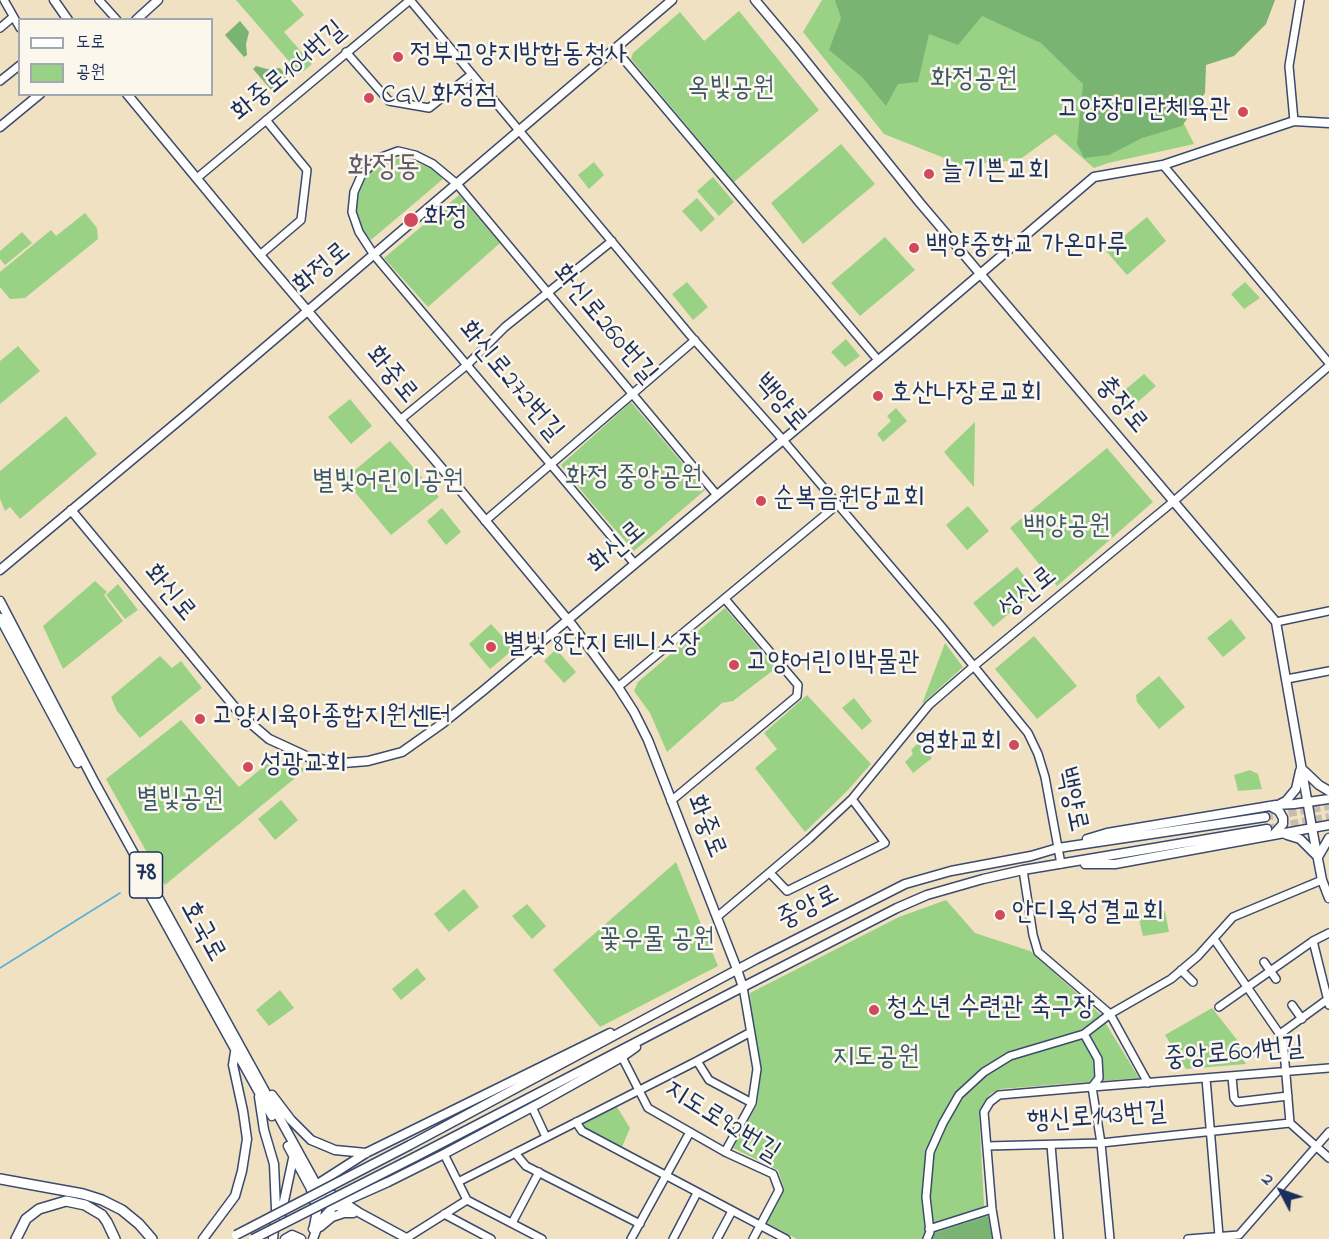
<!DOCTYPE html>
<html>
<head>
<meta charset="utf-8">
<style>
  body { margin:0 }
  #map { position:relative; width:1329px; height:1239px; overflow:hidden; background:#f0e1c2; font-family:"Indie Flower","Poor Story",sans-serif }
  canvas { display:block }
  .legend { position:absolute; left:18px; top:18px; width:195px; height:78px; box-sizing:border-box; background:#fbf7ec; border:2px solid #a1a7b3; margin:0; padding:8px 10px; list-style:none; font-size:18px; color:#1b2f5e }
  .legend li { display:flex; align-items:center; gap:12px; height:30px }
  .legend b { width:30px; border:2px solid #a1a7b3 }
  .north { position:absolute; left:1251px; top:1161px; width:60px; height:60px; -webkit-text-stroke:4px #fbf7ec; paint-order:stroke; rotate:311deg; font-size:16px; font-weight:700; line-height:24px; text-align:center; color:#1b2f5e }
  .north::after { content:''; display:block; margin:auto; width:21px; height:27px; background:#1b2f5e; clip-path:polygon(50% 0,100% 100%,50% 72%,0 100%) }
</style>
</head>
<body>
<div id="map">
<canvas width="1329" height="1239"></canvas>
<ul class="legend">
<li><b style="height:8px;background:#fff"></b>도로</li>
<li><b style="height:16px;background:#99d285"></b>공원</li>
</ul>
<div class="north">N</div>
</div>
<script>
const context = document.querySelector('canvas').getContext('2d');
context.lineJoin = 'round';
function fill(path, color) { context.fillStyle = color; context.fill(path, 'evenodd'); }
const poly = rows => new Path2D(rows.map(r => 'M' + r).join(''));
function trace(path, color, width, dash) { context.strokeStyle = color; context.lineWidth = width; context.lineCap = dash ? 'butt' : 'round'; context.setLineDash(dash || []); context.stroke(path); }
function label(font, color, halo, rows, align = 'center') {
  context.font = font + ' "Indie Flower","Poor Story",sans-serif'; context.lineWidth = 5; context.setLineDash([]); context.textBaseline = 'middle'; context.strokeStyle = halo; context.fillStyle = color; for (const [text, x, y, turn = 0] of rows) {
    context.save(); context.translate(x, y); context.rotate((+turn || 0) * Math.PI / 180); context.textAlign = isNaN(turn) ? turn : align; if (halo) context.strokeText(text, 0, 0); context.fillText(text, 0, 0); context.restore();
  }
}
const green = poly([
  [236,0,291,0,304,15,284,32,312,64,300,74],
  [822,0,1096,0,1133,21,1194,144,1108,163,1094,168,1055,134,1019,160,962,165,884,134,803,32],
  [739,11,819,110,734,182,631,59,633,53,680,12,704,41],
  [841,144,875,184,803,244,771,203],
  [401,158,431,168,443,179,371,240,362,230,359,221,356,210,359,192,366,177,375,169,384,162],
  [594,162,604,175,589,189,578,175],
  [713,177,734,202,719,216,697,191],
  [459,195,500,243,428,307,384,258],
  [697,198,715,219,701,232,682,211],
  [85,213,97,228,98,239,25,298,10,299,0,287,0,272,51,230,56,236],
  [1147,217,1166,241,1127,275,1106,251],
  [22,232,32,243,5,265,0,259,0,251],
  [885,237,915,270,860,316,831,283],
  [687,282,708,307,693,320,672,294],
  [1245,282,1260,298,1244,309,1231,294],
  [846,339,860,356,845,367,831,352],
  [18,346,40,371,0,404,0,361],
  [1144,374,1156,386,1132,407,1120,394],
  [350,399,372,426,351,444,328,417],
  [631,402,705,490,634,551,589,500,561,465],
  [896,408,907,421,883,442,877,434,891,421,887,416],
  [66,416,97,454,20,519,10,507,5,511,0,499,0,471],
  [975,422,974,487,944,452],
  [390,441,439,497,391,535,344,479],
  [1107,448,1153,502,1057,586,1010,528],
  [968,506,989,531,967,550,946,525],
  [442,508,461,532,446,545,427,521],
  [1017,567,1036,591,993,627,973,603],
  [95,581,107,592,104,595,123,621,63,669,43,626],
  [118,584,138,610,125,619,106,595],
  [725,608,776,668,733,701,722,703,667,752,650,713,634,691,638,682],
  [1231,619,1246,638,1223,657,1207,638],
  [491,624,514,649,490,669,469,644],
  [1034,636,1077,686,1037,719,995,669],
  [945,643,963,667,922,704],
  [556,649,576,672,564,683,544,661],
  [160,656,172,668,181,661,202,688,140,738,117,711,111,697],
  [1159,676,1185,707,1159,729,1137,702,1136,695],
  [807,695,871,764,848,790,805,832,755,768,777,749,764,733],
  [854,698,872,721,862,730,842,708],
  [181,720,239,787,274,758,306,769,165,885,106,779],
  [918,743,932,758,913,773,905,762,913,754,911,750],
  [1250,770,1258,774,1262,789,1238,791,1234,775],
  [281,800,298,820,275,840,258,819],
  [676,862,718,966,600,1027,553,970],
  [464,889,479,907,449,932,434,914],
  [946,900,975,933,1030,951,1100,1014,1139,1078,1000,1089,990,1094,979,1112,984,1205,992,1239,797,1239,767,1223,784,1189,778,1170,733,1148,757,1105,761,1073,752,1020,750,993,899,917],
  [527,904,546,926,532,939,512,916],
  [1165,911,1169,932,1143,936,1138,915],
  [417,968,426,979,401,1000,392,989],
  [280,990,294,1008,269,1026,256,1010],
  [1212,1008,1241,1045,1239,1053,1246,1064,1186,1069,1165,1035],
  [617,1107,630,1128,622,1147,584,1128,582,1123]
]);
const forest = poly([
  [835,0,1275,0,1266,24,1234,56,1206,65,1205,93,1182,126,1142,138,1109,155,1084,158,1077,144,1083,84,1041,43,982,16,958,45,929,34,918,82,898,84,886,106,862,77,829,50,841,18],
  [240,21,249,32,246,44,247,55,244,57,225,35],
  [256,66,267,69,280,68,288,78,272,91,253,69],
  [988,1216,992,1239,932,1239,935,1233]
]);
const stream = poly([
  [0,968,120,893]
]);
const majorTunnel = poly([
  [1265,817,1329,806],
  [1267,829,1329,817]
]);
const minor = poly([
  [4,0,20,28],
  [99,0,117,20],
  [410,0,690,335,777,433,942,627,1028,733,1038,754,1045,777,1061,864],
  [0,28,13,17],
  [615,49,878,360],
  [346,52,389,101,429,108,472,74],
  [0,81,20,65],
  [1294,121,1289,66,1300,0],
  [1163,165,1329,363],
  [197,178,410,0],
  [260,255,301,220,307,170,266,120],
  [400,420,467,365,505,327,612,241],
  [485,521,695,340],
  [634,563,374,255,359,232,352,212,354,192,362,174,379,158,398,151,415,155,433,164,457,184,716,494],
  [1276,622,1329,611],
  [1287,679,1329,671],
  [618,687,837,505],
  [671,801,797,696,798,685,725,599],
  [1023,870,1033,935,1038,952,1110,1014,1148,1083],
  [770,873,787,891,885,843,852,799],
  [717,917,809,839,852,799,929,705,974,666,1174,501,1329,366],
  [1214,939,1283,1039,1290,1123],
  [1313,941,1329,1005],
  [1264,962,1276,979],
  [1181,970,1193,982],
  [1292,1005,1302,1019],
  [1219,1007,1313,941,1329,933],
  [1084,1034,1098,1059,1099,1078,1092,1087],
  [1280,1034,1328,999],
  [622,1057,648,1108,725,1152,773,1174,779,1190,753,1239],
  [697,1061,709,1080,752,1103],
  [1232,1077,1234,1098,1237,1102,1288,1096],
  [1206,1078,1219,1236],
  [1092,1087,1329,1068],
  [532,1107,546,1137],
  [576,1122,582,1131,786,1239],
  [1051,1145,1059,1239],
  [987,1146,1101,1143,1290,1123,1329,1158],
  [725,1152,752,1103,757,1069,743,987],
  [515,1153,526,1166,640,1224],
  [444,1154,467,1200,542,1239],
  [458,1182,697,1061,749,1033],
  [444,1214,491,1239],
  [512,1223,539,1172],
  [929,1229,992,1209],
  [405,1239,467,1200],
  [631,1239,690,1132],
  [673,1239,697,1193],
  [717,1239,732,1211],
  [927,1239,930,1232,926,1197,930,1152,943,1123,959,1095,984,1072,1010,1056,1084,1034,1110,1014,1171,979,1198,956,1233,917,1322,880],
  [997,1239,992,1209,984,1112,990,1102,999,1095,1092,1087,1101,1143,1110,1239],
  [1188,1239,1239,1235,1329,1132]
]);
const major = poly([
  [54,0,68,20],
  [755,0,793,45,920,203,1276,622,1312,828,1322,880,1329,898],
  [136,20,158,0],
  [127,94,260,255,456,485,573,626,618,687,634,712,648,740,735,964,743,987],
  [0,127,40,94],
  [71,510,242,716,269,739,308,757,343,763,368,761,402,752,443,723,484,690,911,333,1094,177,1163,165,1294,121,1329,123],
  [0,570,188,413,672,0],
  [0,601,95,783,316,1184,360,1213,408,1239],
  [0,618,78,763],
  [1301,768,1319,785,1329,791],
  [1280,804,1286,801,1296,789,1300,771],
  [1270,806,1279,811,1283,818,1283,824,1274,834],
  [1287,835,1300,839,1318,857,1329,838],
  [1087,839,1107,833,1276,805,1294,804,1329,799],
  [1085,864,1115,864,1329,825],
  [140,877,272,1116],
  [272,1095,291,1120,311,1140,335,1150,366,1153],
  [259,1097,264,1130,274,1164,276,1209,273,1239],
  [410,1145,757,959,905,884,951,871,1031,856,1058,848,1265,817],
  [288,1146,311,1189,330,1204,353,1211],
  [415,1157,733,992,897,908,927,895,983,879,1023,870,1267,829],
  [313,1187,366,1153,610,1033],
  [311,1190,317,1211,314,1226],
  [281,1215,294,1154],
  [320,1227,332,1217,344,1213,353,1213],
  [313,1229,334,1206,388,1182,444,1154,538,1104,622,1057,636,1047],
  [203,1239,235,1196,242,1171,247,1139,243,1111,233,1065,235,1052],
  [285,1239,292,1235,301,1239],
  [313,1239,318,1225]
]);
const highway = poly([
  [0,1179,83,1194,102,1200,122,1210,139,1224,152,1239],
  [16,1239,26,1219,39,1209,66,1201,85,1205,102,1215,107,1222,115,1239]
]);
const majorBridge = poly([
  [236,1235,410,1145],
  [253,1239,415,1157]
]);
const markers = [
  [398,57,6,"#d1495b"],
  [369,98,6,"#d1495b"],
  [1243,112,6,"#d1495b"],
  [929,174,6,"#d1495b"],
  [411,220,8,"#d1495b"],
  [914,248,6,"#d1495b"],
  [878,396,6,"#d1495b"],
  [761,501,6,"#d1495b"],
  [491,647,6,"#d1495b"],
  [734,665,6,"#d1495b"],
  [200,719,6,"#d1495b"],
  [1014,745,6,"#d1495b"],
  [248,767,6,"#d1495b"],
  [1000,915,6,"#d1495b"],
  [874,1010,6,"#d1495b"]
];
const shields = [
  [146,875,33]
];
const shieldNames = [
  ["78",146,875]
];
const poiNames = [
  ["정부고양지방합동청사",410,57],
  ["CGV 화정점",381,98],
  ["고양장미란체육관",1231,112,"right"],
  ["늘기쁜교회",941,174],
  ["화정",424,220],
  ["백양중학교 가온마루",926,248],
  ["호산나장로교회",890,396],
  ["순복음원당교회",773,501],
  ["별빛 8단지 테니스장",503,647],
  ["고양어린이박물관",746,665],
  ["고양시육아종합지원센터",212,719],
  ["영화교회",1002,745,"right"],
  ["성광교회",260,767],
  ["안디옥성결교회",1012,915],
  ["청소년 수련관 축구장",886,1010]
];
const streetNames = [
  ["화중로104번길",290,73,-40],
  ["화정로",323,270,-40],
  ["화신로260번길",603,325,50],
  ["화중로",390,376,50],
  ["화신로272번길",509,382,50],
  ["백양로",779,404,49],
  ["충장로",1120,406,50],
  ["화신로",618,549,-40],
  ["화신로",168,594,50],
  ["성신로",1029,594,-39],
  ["백양로",1070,800,78],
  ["화중로",704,827,68],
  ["중앙로",809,909,-27],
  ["호국로",201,932,61],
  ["중앙로601번길",1234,1055,-5],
  ["행신로143번길",1097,1119,-4],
  ["지도로92번길",721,1123,32]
];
const parkNames = [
  ["화정공원",974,82],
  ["옥빛공원",731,91],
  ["화정 중앙공원",634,480],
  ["별빛어린이공원",388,484],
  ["백양공원",1067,529],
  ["별빛공원",180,802],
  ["꽃우물 공원",657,942],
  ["지도공원",876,1060]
];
const quarterNames = [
  ["화정동",384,170]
];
fill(green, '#99d285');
fill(forest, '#7ab472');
trace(stream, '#55b1d3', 1.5);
trace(majorTunnel, '#c5bdae', 8, [8, 4]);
trace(minor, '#3b4a6d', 10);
trace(major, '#3b4a6d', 11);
trace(highway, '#3b4a6d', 12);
trace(minor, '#fff', 7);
trace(major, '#fff', 8);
trace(highway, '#fff', 9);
trace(majorBridge, '#3b4a6d', 11, []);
trace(majorBridge, '#fff', 8);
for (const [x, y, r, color] of markers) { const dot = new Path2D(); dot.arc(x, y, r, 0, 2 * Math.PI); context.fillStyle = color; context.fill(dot); trace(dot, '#fbf7ec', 2); }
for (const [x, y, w] of shields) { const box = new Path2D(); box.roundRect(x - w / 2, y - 23, w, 46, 4.5); context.fillStyle = '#fbf7ec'; context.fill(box); trace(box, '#1b2f5e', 1.5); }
label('bold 26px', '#1b2f5e', null, shieldNames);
label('27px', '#1b2f5e', '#fbf7ec', poiNames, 'left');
label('27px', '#1b2f5e', '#fbf7ec', streetNames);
label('27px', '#3a5868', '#fbf7ec', parkNames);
label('30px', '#5c5a6b', '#fbf7ec', quarterNames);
</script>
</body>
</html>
